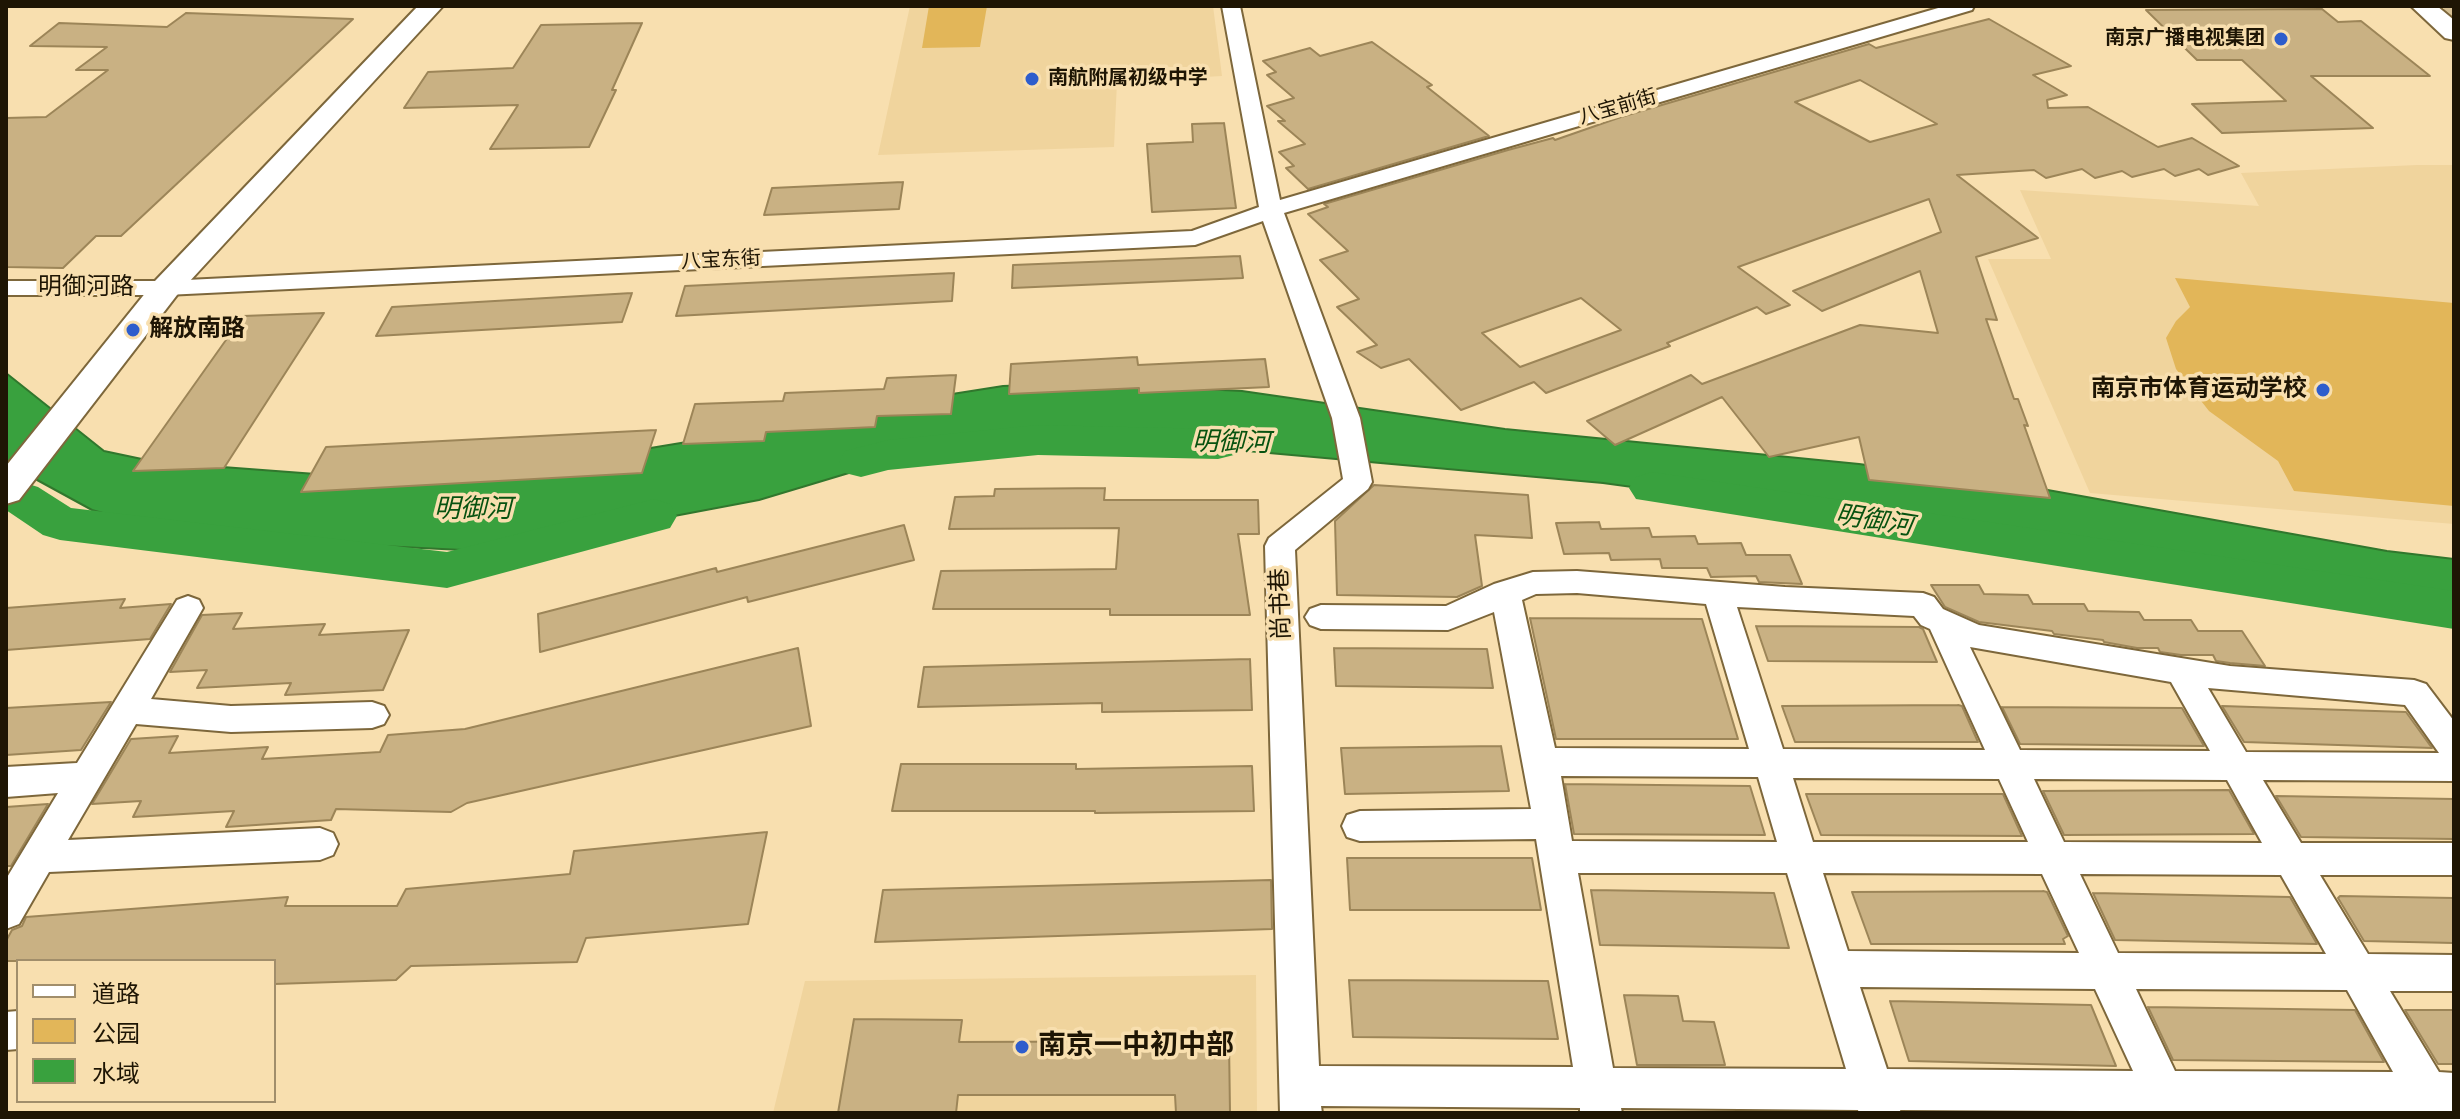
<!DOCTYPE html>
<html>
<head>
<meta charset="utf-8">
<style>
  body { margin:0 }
  #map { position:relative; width:2460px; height:1119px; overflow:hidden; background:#f8dfaf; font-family:"Roboto Condensed","Noto Sans SC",sans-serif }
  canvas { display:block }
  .frame { position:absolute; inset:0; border:8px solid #1e1504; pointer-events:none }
  .legend { position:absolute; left:16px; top:959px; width:260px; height:144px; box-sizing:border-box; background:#f8dfaf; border:2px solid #a18e6b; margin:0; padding:10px 14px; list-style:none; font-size:24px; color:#1e1504 }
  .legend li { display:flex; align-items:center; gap:16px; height:40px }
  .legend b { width:40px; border:2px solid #a18e6b }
</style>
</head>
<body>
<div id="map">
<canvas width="2460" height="1119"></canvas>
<div class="frame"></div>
<ul class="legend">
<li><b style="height:10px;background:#fff"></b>道路</li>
<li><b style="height:22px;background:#e2b659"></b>公园</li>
<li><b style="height:22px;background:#39a13e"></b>水域</li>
</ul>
</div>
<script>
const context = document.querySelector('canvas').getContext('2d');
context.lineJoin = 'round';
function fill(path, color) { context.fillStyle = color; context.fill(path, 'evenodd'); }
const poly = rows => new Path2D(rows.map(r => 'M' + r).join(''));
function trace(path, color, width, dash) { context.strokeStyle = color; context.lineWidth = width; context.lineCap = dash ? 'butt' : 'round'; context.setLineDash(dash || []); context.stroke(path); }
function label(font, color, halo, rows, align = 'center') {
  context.font = font + ' "Roboto Condensed","Noto Sans SC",sans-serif'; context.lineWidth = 7; context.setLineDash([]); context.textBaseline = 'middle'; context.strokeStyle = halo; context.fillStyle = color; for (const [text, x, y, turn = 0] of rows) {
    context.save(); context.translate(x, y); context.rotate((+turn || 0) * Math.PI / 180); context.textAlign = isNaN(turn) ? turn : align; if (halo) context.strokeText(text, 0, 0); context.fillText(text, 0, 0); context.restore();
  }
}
const built = poly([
  [910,6,1213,6,1222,76,1117,82,1114,147,878,155],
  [2417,165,2454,165,2454,524,2090,493,1988,259,2051,259,2020,190,2259,206,2241,173],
  [1256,975,1257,1113,773,1113,805,981]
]);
const green = poly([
  [929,6,987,6,980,47,922,48],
  [2175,278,2454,303,2454,506,2294,491,2278,461,2209,411,2176,369,2166,338,2176,321,2190,307]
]);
const water = poly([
  [6,373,104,451,156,462,369,478,554,464,723,436,857,409,1003,386,1085,383,1242,391,1505,429,1859,464,2031,487,2387,551,2454,559,2454,606,2122,554,1603,483,1080,436,1004,435,942,445,759,500,526,544,462,550,259,540,120,518,92,510,6,463,6,373]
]);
const river = poly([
  [1038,425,1218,429,1234,433,1240,444,1234,455,1218,459,1038,455,888,470,861,477,845,473,839,462,845,451,888,440,1038,425],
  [1652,472,2454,591,2454,629,1636,499,1629,488,1636,477,1652,472],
  [22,482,38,487,71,508,447,552,654,499,670,504,677,516,670,528,447,588,60,540,43,535,6,510,6,487,22,482]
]);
const building = poly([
  [2322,9,2338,22,2361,21,2430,76,2311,76,2373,128,2222,133,2192,104,2286,101,2242,60,2197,60,2146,10,2322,9],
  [186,13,353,19,121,236,96,236,63,268,6,267,6,118,46,117,108,70,76,70,107,47,30,46,59,23,167,27,186,13],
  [1989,19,2071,66,2033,75,2067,95,2047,100,2048,108,2088,107,2158,147,2192,138,2239,166,2208,175,2199,169,2175,176,2164,169,2132,177,2122,171,2095,178,2082,169,2046,178,2034,170,1957,175,2038,238,1976,257,1997,320,1986,319,2014,399,2018,399,2028,426,2024,425,2050,498,1869,480,1859,437,1769,457,1722,397,1615,445,1587,421,1691,375,1702,384,1860,325,1938,333,1920,271,1822,311,1793,291,1941,232,1929,199,1738,267,1790,305,1766,314,1757,307,1667,343,1670,346,1546,393,1534,382,1461,410,1409,359,1381,368,1357,352,1377,345,1337,307,1359,299,1320,260,1348,251,1308,214,1328,207,1324,204,1508,150,1553,138,1555,140,1621,117,1869,44,1876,48,1989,19],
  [1860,80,1937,124,1870,142,1795,102,1860,80],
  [1581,298,1621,330,1520,367,1482,333,1581,298],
  [642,23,612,90,616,90,589,147,490,149,518,105,404,108,428,72,513,68,541,25,642,23],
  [1372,42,1432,85,1427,87,1489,136,1308,189,1286,168,1294,166,1279,152,1305,144,1278,121,1285,121,1267,106,1294,98,1267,75,1276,72,1263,61,1310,48,1320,56,1372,42],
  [1224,123,1236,208,1152,212,1147,144,1193,142,1192,124,1224,123],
  [903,182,899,209,764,215,772,188,903,182],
  [1240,256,1243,278,1012,288,1013,265,1240,256],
  [954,273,952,301,676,316,685,286,954,273],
  [632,293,622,322,376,336,392,307,632,293],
  [324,313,224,468,133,471,243,316,324,313],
  [1137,357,1138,365,1265,359,1269,387,1139,393,1139,388,1009,394,1011,364,1137,357],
  [956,375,951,414,877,416,875,427,766,432,764,441,683,444,695,404,783,401,785,393,884,389,887,378,956,375],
  [656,430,642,473,301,492,326,447,656,430],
  [1374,485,1528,495,1532,538,1475,535,1482,586,1457,597,1337,595,1335,521,1374,485],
  [1105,488,1104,500,1258,500,1259,534,1238,534,1250,615,1110,615,1110,609,933,609,941,571,1116,569,1119,528,949,529,955,497,994,496,995,489,1105,488],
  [1599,522,1601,529,1649,528,1652,537,1695,536,1698,544,1741,543,1746,555,1790,555,1802,584,1759,582,1756,576,1711,577,1707,568,1662,568,1660,559,1611,560,1609,553,1564,554,1556,523,1599,522],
  [904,525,914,560,748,602,747,597,540,652,538,614,716,568,717,572,904,525],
  [1931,585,1979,585,1984,594,2028,595,2033,604,2084,604,2088,611,2139,612,2144,620,2191,620,2198,631,2242,631,2265,666,2230,663,2216,661,2213,655,2181,655,2160,652,2158,648,2137,648,2104,642,2103,640,2054,634,2052,631,1979,622,1945,607,1931,585],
  [125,599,120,608,171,604,150,639,6,650,6,608,125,599],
  [242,613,233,629,325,624,319,635,409,630,383,690,285,695,291,683,197,688,207,670,170,672,202,615,242,613],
  [1530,618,1702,619,1738,739,1556,739,1530,618],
  [1756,626,1919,627,1923,629,1937,662,1768,661,1756,626],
  [798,648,811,726,467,803,451,812,336,809,331,820,226,827,234,811,133,817,141,801,92,804,131,739,178,736,169,753,268,747,262,759,380,752,388,735,465,729,798,648],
  [1334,648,1487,649,1493,688,1336,686,1334,648],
  [1250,659,1252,710,1102,712,1102,703,918,707,924,667,1250,659],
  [111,702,81,750,6,755,6,708,111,702],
  [1958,705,1962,706,1978,742,1795,742,1782,706,1958,705],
  [2222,706,2406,712,2432,748,2244,742,2222,706],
  [2002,707,2182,708,2204,746,2020,744,2002,707],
  [1501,746,1509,791,1345,794,1341,748,1501,746],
  [901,764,1076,764,1076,769,1252,766,1254,811,1095,813,1095,811,892,811,901,764],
  [1565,784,1750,786,1765,835,1574,834,1565,784],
  [2229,790,2254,834,2064,835,2043,791,2229,790],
  [1806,794,2003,794,2022,836,1821,835,1806,794],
  [2276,796,2454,799,2454,839,2301,837,2276,796],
  [48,804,11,866,6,866,6,807,48,804],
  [767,832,748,924,586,938,577,962,411,966,396,980,274,984,274,961,6,961,6,941,12,930,22,926,26,917,288,897,285,906,397,906,406,889,570,874,574,851,767,832],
  [1347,858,1532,858,1541,910,1350,910,1347,858],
  [1271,880,1272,929,875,942,883,890,1271,880],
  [1591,890,1774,893,1789,948,1600,945,1591,890],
  [2043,891,2047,892,2068,936,2063,939,2065,944,1871,944,1852,892,2043,891],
  [2093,893,2290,897,2317,944,2115,940,2093,893],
  [2340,896,2454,898,2454,943,2364,941,2338,898,2340,896],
  [1349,980,1548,981,1558,1039,1353,1037,1349,980],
  [1624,995,1678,996,1683,1021,1714,1022,1725,1065,1637,1065,1624,995],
  [1890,1001,2091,1005,2116,1066,1909,1061,1890,1001],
  [2148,1007,2355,1010,2384,1062,2173,1060,2148,1007],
  [2405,1010,2454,1010,2454,1064,2438,1064,2405,1010],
  [854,1019,962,1020,959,1042,1229,1041,1230,1113,1176,1113,1175,1095,958,1095,956,1113,838,1113,854,1019]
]);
const highwayTunnel = poly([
  [2446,6,2454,13]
]);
const minor = poly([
  [1222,6,1240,6,1280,200,1945,6,1974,6,1972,10,1284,213,1360,418,1372,482,1368,489,1295,550,1319,1066,1573,1067,1536,839,1360,841,1347,837,1342,826,1347,815,1360,811,1531,809,1494,612,1448,630,1321,629,1310,625,1305,617,1310,609,1321,605,1446,606,1494,584,1533,572,1577,571,1785,587,1923,593,1934,597,1943,609,1979,625,2230,666,2414,680,2426,684,2454,721,2454,781,2263,780,2301,843,2454,843,2454,875,2320,875,2368,954,2454,955,2454,991,2390,991,2439,1072,2454,1073,2454,1113,1900,1110,1901,1113,1859,1113,1858,1110,1621,1108,1622,1113,1580,1113,1580,1108,1321,1106,1322,1113,1280,1113,1265,546,1269,538,1343,479,1332,418,1263,221,1195,245,166,295,6,295,6,281,166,281,1192,231,1259,207,1222,6],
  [1577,593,1706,604,1749,749,1555,748,1522,600,1536,594,1577,593],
  [1737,607,1914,616,1921,625,1930,629,1985,750,1783,749,1737,607],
  [1970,647,2171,682,2210,751,2020,750,1970,647],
  [2208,688,2405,705,2439,753,2246,752,2208,688],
  [1561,776,1758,777,1777,842,1572,841,1561,776],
  [1793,778,1999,779,2028,842,1813,842,1793,778],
  [2034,779,2227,780,2262,843,2064,842,2034,779],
  [1578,873,1787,873,1846,1069,1613,1068,1578,873],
  [1823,873,2042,874,2079,953,1848,951,1823,873],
  [2080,874,2281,875,2326,954,2118,953,2080,874],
  [1860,987,2095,989,2133,1071,1887,1069,1860,987],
  [2136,989,2347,990,2393,1072,2175,1071,2136,989],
  [188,596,199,600,203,608,151,699,231,706,372,702,384,706,389,715,384,724,372,728,231,732,136,724,68,840,320,828,333,833,338,844,333,855,320,860,49,872,19,924,6,929,6,879,58,793,6,797,6,767,77,763,177,600,188,596],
  [18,1011,18,1049,6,1050,6,1012,18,1011]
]);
const major = poly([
  [418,6,443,6,177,295,19,500,6,504,6,466,155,281,418,6],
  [2411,6,2437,6,2454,20,2454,40,2445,38,2411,6]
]);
const markers = [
  [2281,39,8,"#2e5dcc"],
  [1032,79,8,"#2e5dcc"],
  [133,330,8,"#2e5dcc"],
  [2323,390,8,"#2e5dcc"],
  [1022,1047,8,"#2e5dcc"]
];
const farPoinames = [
  ["南京广播电视集团",2265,39],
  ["南航附属初级中学",1048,79,"left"]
];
const farStreetnames = [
  ["八宝前街",1618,108,-16],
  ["八宝东街",721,261,-3]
];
const streetNames = [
  ["明御河路",86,288],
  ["尚书巷",1282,604,-92]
];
const poiNames = [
  ["解放南路",149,330],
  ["南京市体育运动学校",2307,390,"right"]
];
const waterNames = [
  ["明御河",1231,444,1],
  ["明御河",473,510],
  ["明御河",1874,522,9]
];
const nearPoinames = [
  ["南京一中初中部",1038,1047]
];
fill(built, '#f0d49d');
fill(green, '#e2b659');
fill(water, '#39a13e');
trace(water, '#31772d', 2);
fill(river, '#39a13e');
fill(building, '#c9b183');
trace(building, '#9c8558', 2);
trace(highwayTunnel, '#d7c195', 31, [31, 16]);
trace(minor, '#7d673b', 4);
trace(major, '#7d673b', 4);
fill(minor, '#fff');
fill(major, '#fff');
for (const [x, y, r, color] of markers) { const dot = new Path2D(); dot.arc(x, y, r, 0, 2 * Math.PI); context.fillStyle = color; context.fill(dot); trace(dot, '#f8dfaf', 3); }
label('bold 20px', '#1e1504', '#f8dfaf', farPoinames, 'right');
label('20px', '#1e1504', '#f8dfaf', farStreetnames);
label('24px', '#1e1504', '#f8dfaf', streetNames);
label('bold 24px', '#1e1504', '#f8dfaf', poiNames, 'left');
label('italic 26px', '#075210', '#f8dfaf', waterNames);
label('bold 28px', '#1e1504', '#f8dfaf', nearPoinames, 'left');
</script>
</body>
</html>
